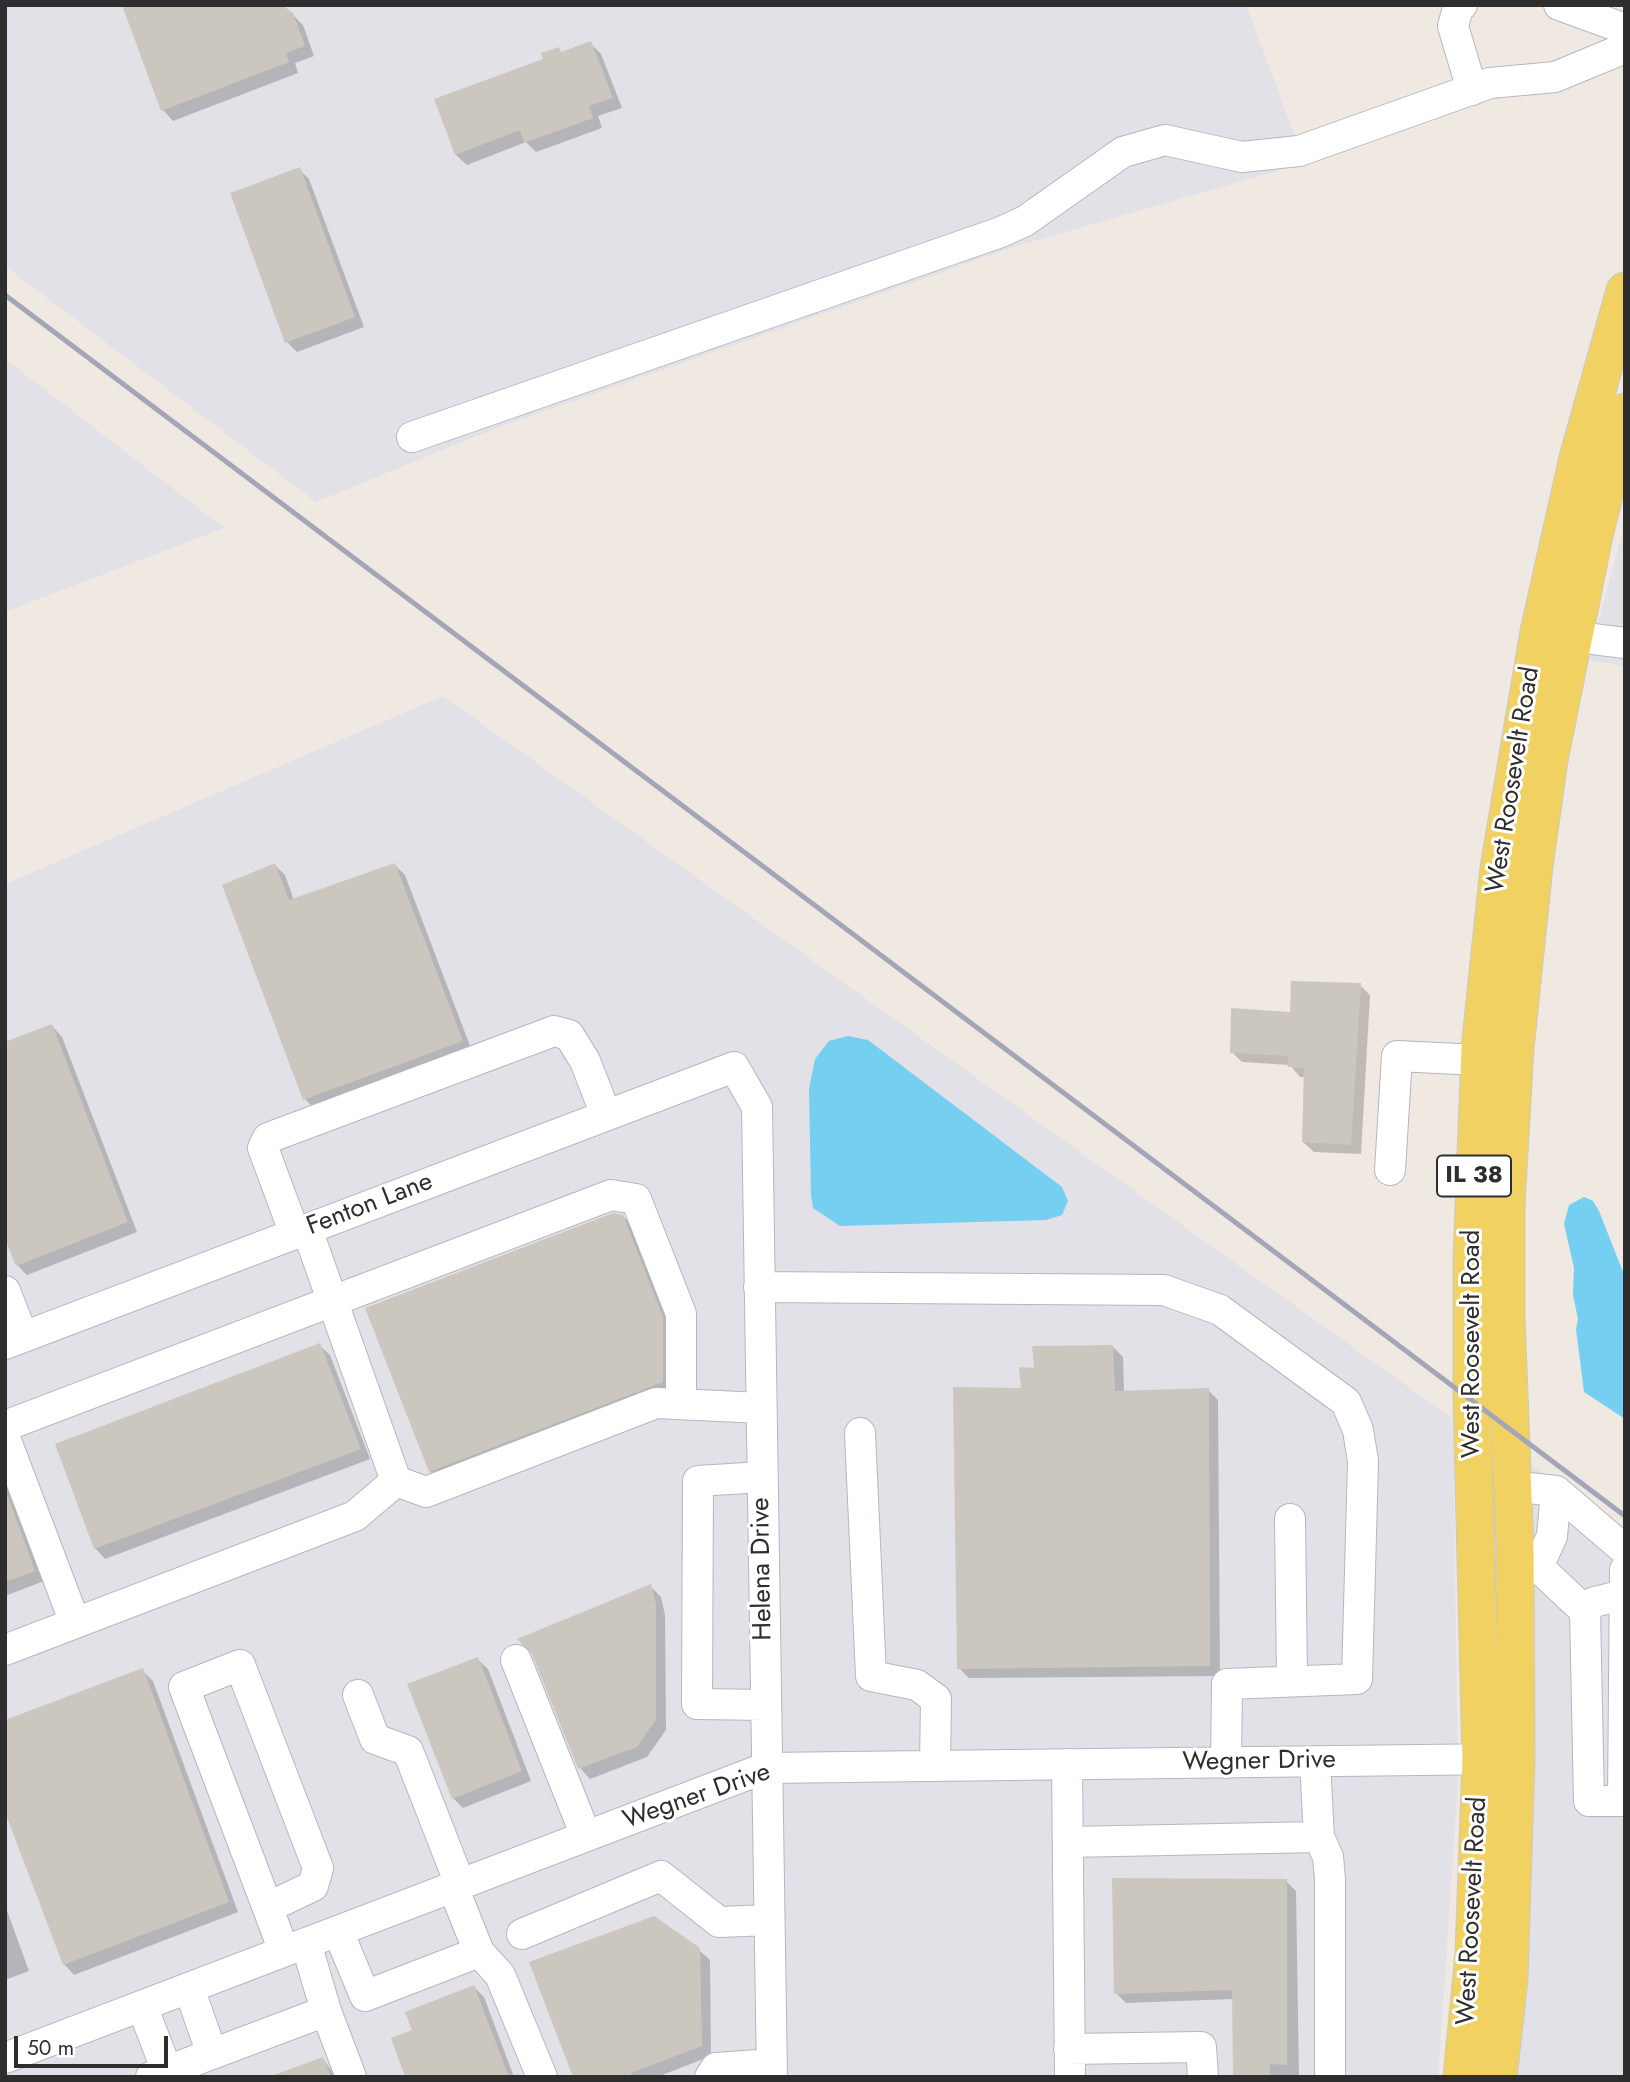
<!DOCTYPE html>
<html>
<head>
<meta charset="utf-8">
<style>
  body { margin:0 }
  #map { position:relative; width:1630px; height:2082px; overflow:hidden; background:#efe9e1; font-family:Jost,sans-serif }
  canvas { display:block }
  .frame { position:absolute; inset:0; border:7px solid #2e2e2e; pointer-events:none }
  .scale { position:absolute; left:14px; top:2036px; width:154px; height:32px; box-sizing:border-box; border:4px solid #2e2e2e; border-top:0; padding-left:9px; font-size:21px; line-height:24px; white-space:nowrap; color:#2e2e2e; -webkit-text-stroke:5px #fff; paint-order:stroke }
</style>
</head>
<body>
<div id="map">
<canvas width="1630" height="2082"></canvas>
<div class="frame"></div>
<div class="scale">50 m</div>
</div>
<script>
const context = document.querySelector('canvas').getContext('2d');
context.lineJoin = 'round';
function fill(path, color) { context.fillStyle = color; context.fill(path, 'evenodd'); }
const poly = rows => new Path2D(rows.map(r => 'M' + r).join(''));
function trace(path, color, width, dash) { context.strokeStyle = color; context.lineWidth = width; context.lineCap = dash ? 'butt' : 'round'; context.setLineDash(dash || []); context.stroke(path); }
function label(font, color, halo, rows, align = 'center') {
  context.font = font + ' Jost,sans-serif'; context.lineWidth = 6; context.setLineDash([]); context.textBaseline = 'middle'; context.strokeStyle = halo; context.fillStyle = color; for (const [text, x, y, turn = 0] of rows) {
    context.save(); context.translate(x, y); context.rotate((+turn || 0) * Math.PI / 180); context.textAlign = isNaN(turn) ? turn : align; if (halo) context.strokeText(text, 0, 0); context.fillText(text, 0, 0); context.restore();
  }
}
const industrial = poly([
  [5,5,1246,5,1305,163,1017,246,496,428,316,502,5,266],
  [5,359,224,528,5,612],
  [1625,523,1625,666,1588,660],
  [443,696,1453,1419,1458,1782,1438,2077,5,2077,5,884],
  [1521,1457,1625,1538,1625,2077,1511,2077]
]);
const water = poly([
  [848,1036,868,1040,1062,1187,1068,1201,1062,1215,1046,1220,840,1226,813,1208,811,1195,809,1089,815,1059,829,1041],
  [1584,1197,1593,1201,1599,1211,1625,1277,1625,1419,1584,1392,1576,1329,1578,1319,1573,1295,1574,1268,1564,1224,1569,1205]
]);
const shadow = poly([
  [124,5,292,14,303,25,314,56,295,63,298,73,173,121,163,110],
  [591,44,601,54,622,108,598,116,602,128,536,152,526,142,467,165,456,155,437,100,546,60,558,49,562,53],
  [299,169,309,179,364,327,297,352,287,342],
  [275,865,285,875,294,900,395,865,405,875,472,1051,315,1109,305,1099],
  [1360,985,1370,995,1361,1154,1314,1152,1303,1142,1305,1077,1300,1077,1290,1065,1242,1062,1232,1052,1292,1013],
  [52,1026,62,1037,137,1232,27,1275,17,1265],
  [623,1216,633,1227,673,1329,673,1392,440,1481,430,1471],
  [319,1345,330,1355,370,1459,105,1559,95,1548],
  [1113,1347,1123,1357,1124,1392,1208,1390,1218,1400,1220,1676,969,1678,959,1668,1023,1390],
  [5,1475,44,1581,5,1596],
  [651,1587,661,1597,665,1615,666,1730,647,1757,590,1779,580,1768,534,1653],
  [477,1659,488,1669,531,1781,463,1808,453,1798],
  [143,1671,153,1681,238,1912,74,1975,64,1964],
  [1286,1881,1296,1891,1299,2077,1234,2077,1234,1999,1126,2003,1116,1993],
  [5,1905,29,1971,5,1980],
  [699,1950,710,1960,711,2056,657,2077,575,2077],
  [474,1987,484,1997,514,2077,407,2077,414,2031],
  [323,2059,336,2077,274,2077]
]);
const building = poly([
  [122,5,282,5,293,13,305,46,286,53,289,62,161,111],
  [591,41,613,98,589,106,593,118,524,143,520,130,455,155,434,99,543,59,541,53,559,47,561,52],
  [300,167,355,317,285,343,230,193],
  [275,863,289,900,395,863,463,1041,303,1100,222,885],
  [1291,981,1361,983,1351,1145,1302,1142,1304,1068,1288,1067,1288,1056,1230,1053,1231,1008,1290,1012],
  [52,1024,128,1222,16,1266,5,1239,5,1042],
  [613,1213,623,1215,663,1317,663,1382,429,1472,365,1308],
  [320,1343,361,1449,94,1549,55,1444],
  [1113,1345,1115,1391,1209,1388,1210,1666,957,1669,953,1387,1021,1388,1019,1367,1034,1368,1032,1346],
  [7,1494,35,1571,5,1582,5,1495],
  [651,1584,656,1604,656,1719,637,1747,578,1769,532,1654,517,1639],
  [478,1657,522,1771,452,1799,407,1684],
  [143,1668,229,1902,63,1965,5,1812,5,1720],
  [1112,1878,1287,1879,1287,2065,1270,2064,1270,2077,1233,2077,1232,1990,1114,1994],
  [654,1916,700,1948,702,2046,631,2073,632,2077,573,2077,529,1962],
  [474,1985,509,2077,405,2077,391,2038,412,2030,405,2012],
  [323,2057,331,2077,274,2077,274,2075]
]);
const minor = poly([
  [1462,5,1458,8,1453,26,1472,90],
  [1559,5,1625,29],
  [412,437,1001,232,1025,221,1123,152,1165,140,1242,157,1299,151,1490,83,1555,77,1625,48],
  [1553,634,1625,643],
  [1390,1170,1397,1056,1479,1060],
  [307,1229,396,1481,426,1492,656,1403,761,1408],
  [295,1234,263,1148,268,1138,554,1031,569,1035,585,1061,606,1115],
  [759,1287,1164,1290,1220,1310,1346,1402,1358,1430,1363,1461,1357,1679,1227,1684,1226,1763],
  [5,1291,23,1337],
  [5,1344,734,1067,757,1107,772,2077],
  [5,1426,611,1195,636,1199,681,1314,681,1404],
  [860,1433,871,1676,917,1685,936,1699,935,1766],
  [5,1438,75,1623],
  [762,1477,698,1481,697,1704,765,1705],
  [1511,1486,1556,1491,1625,1550],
  [1290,1519,1292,1681],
  [1533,1562,1585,1611],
  [1515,1563,1533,1562,1543,1556,1552,1536,1556,1491],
  [1624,1595,1594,1602,1585,1611,1589,1801,1623,1801,1625,1570],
  [5,1650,355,1516,396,1481],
  [516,1660,586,1836],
  [358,1695,375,1739,408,1751,460,1884],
  [1315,1761,1319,1837,1328,1857,1330,1879,1330,2077],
  [1067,1764,1070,2077],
  [1068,1842,1319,1837],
  [453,1887,479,1952,500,1975,542,2077],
  [269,1907,313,1886,318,1868,240,1665,184,1687,284,1951],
  [338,1931,365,1996,479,1952],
  [522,1934,661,1876,719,1922,769,1920],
  [189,1988,212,2054],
  [142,2006,167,2071],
  [326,2011,351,2077],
  [1069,2049,1201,2047,1203,2077],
  [5,2058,765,1768,1502,1759],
  [151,2077,326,2011,306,1943],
  [710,2077,716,2068,772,2064]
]);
const major = poly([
  [1462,2077,1474,1954,1481,1760,1472,1400,1472,1261,1480,1049,1499,868,1539,632,1578,458,1625,291],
  [1498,2077,1509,1978,1516,1759,1515,1548,1506,1317,1506,1203,1515,1048,1534,866,1549,760,1594,535,1625,412]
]);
const rail = poly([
  [5,295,1625,1516]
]);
const shields = [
  [1474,1176,74]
];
const shieldNames = [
  ["IL 38",1474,1176]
];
const streetNames = [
  ["West Roosevelt Road",1514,780,-81],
  ["Fenton Lane",370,1205,-21],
  ["West Roosevelt Road",1473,1344,-90],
  ["Helena Drive",763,1569,-91],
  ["Wegner Drive",1259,1762,-1],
  ["Wegner Drive",697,1797,-19],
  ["West Roosevelt Road",1473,1911,-87]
];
fill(industrial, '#e3e1e8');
fill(water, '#75cff0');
fill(shadow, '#0003');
fill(building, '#cbc7bf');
trace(minor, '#b4b7c1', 32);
trace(major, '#c9c9c9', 39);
trace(minor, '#fff', 30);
trace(major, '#f2d163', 37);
trace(rail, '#a3a6b8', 5);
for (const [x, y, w] of shields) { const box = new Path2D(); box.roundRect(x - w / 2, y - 20.5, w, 41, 5); context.fillStyle = '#fff'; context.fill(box); trace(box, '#2e2e2e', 2); }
label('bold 24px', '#2e2e2e', null, shieldNames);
label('26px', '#2e2e2e', '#fff', streetNames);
</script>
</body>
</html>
